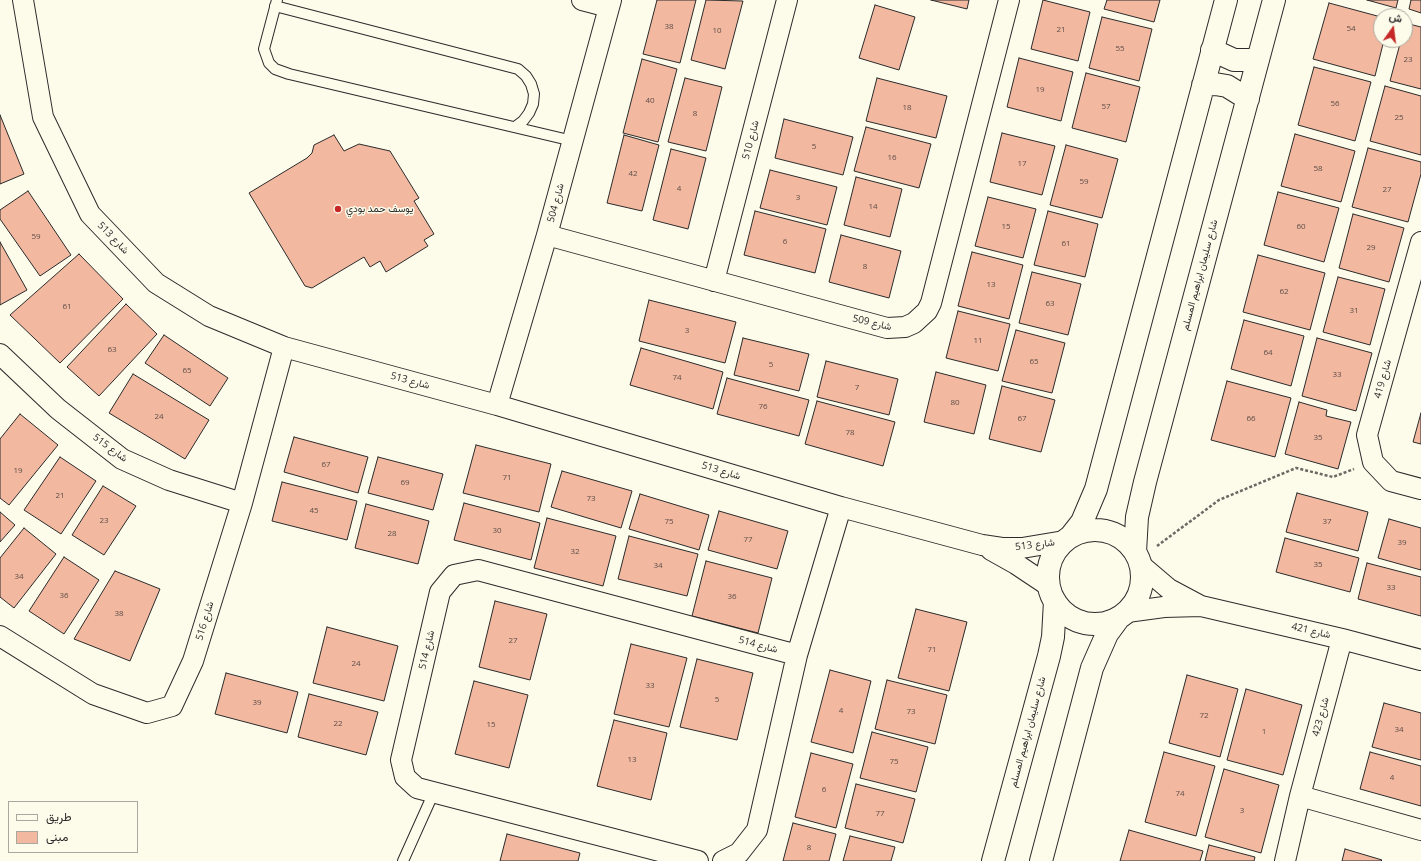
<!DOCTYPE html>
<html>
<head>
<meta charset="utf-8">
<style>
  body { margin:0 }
  #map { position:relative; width:1421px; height:861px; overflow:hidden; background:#fdfbea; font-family:"Open Sans",Vazirmatn,sans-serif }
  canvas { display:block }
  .legend { position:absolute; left:8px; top:801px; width:130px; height:52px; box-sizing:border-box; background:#fdfbea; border:1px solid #a9a89e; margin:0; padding:5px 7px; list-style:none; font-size:12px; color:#2b2b2b }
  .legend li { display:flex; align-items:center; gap:8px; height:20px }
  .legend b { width:20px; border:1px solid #a9a89e }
  .north { position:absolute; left:1373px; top:8px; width:40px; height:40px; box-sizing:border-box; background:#fdfbea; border:1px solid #a9a89e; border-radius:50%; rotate:14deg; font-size:11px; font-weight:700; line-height:16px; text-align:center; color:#2b2b2b }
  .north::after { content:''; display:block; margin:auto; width:14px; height:18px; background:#c62828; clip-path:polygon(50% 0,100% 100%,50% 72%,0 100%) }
</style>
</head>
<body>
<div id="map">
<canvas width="1421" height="861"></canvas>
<ul class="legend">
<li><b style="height:5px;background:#fdfbea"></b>طريق</li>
<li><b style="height:11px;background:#f2b8a0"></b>مبنى</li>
</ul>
<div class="north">ش</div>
</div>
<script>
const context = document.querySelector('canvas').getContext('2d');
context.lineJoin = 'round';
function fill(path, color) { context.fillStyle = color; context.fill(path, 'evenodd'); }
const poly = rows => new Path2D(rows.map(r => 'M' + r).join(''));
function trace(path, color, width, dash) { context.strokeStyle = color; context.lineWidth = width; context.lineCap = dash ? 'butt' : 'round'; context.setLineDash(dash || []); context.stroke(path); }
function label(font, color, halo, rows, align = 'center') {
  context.font = font + ' "Open Sans",Vazirmatn,sans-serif'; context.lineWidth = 3; context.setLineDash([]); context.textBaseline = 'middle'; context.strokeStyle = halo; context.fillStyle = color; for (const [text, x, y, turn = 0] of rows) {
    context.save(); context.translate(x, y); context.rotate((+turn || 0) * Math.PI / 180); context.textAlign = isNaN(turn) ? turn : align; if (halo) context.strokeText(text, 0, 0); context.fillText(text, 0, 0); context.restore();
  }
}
const building = poly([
  [657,0,696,0,680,63,643,54,657,0],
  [706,0,743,1,725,69,691,60,706,0],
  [931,0,969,0,967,9,931,0],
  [1043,0,1090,12,1078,61,1031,49,1043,0],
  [1107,0,1160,0,1154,22,1104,9,1107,0],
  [1367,0,1398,0,1396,8,1367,0],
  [1411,0,1421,0,1421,13,1409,9,1411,0],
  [1329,3,1381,17,1381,40,1384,40,1375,76,1313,59,1329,3],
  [875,5,915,17,899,70,859,58,875,5],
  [1102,17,1152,29,1139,81,1089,68,1102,17],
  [1405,23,1421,27,1421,89,1390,81,1401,40,1405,40,1405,23],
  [1019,58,1073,72,1061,121,1007,107,1019,58],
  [642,59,677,69,658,142,623,133,642,59],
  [1314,67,1371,82,1355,141,1298,125,1314,67],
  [1086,73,1140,87,1126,142,1072,128,1086,73],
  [685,78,722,87,706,151,668,142,685,78],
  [877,78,947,96,936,138,866,121,877,78],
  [1385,86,1421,96,1421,155,1370,141,1385,86],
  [0,115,24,174,0,184,0,115],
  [784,119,853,137,843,175,775,158,784,119],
  [866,127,931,144,919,188,854,171,866,127],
  [1002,133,1055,146,1042,195,990,182,1002,133],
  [1295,134,1355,151,1341,202,1281,186,1295,134],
  [334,135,344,151,359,144,390,151,419,198,414,201,434,234,424,240,428,246,386,272,380,261,370,267,364,257,312,288,305,286,249,193,307,158,312,153,314,145,334,135],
  [624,135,659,145,642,211,607,203,624,135],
  [1066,145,1118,159,1102,218,1050,205,1066,145],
  [1368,148,1421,162,1421,174,1408,222,1352,207,1368,148],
  [671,149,706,158,688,229,653,220,671,149],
  [770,170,837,187,827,225,760,208,770,170],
  [856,177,902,189,890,237,844,225,856,177],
  [28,191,71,255,40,276,0,219,0,210,28,191],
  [1278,192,1339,208,1324,262,1264,245,1278,192],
  [988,197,1036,209,1023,258,975,246,988,197],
  [755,211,826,229,815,273,744,255,755,211],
  [1048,211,1098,224,1085,277,1034,265,1048,211],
  [1353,214,1404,228,1389,282,1339,268,1353,214],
  [841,235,901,251,889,298,829,282,841,235],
  [0,242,27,290,0,305,0,242],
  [972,252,1023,265,1009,319,958,306,972,252],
  [79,254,123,299,60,363,10,315,79,254],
  [1258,255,1325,273,1310,330,1243,312,1258,255],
  [1032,272,1081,284,1068,335,1019,323,1032,272],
  [1338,277,1385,289,1370,345,1323,332,1338,277],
  [649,300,736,322,725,363,639,341,649,300],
  [126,304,157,334,99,396,67,367,126,304],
  [958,311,1010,324,998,371,946,358,958,311],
  [1244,320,1304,336,1291,386,1231,369,1244,320],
  [1016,330,1065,343,1052,393,1002,381,1016,330],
  [164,335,228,378,210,406,145,363,164,335],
  [743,338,809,354,799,391,734,375,743,338],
  [1317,338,1372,353,1356,411,1302,396,1317,338],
  [641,348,723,372,713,409,630,385,641,348],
  [826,361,898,379,889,415,817,397,826,361],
  [936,372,986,385,974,434,924,422,936,372],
  [133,374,209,420,185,459,109,413,133,374],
  [727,378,809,400,799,436,717,414,727,378],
  [1227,381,1291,398,1275,457,1211,440,1227,381],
  [1002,386,1055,400,1041,452,989,439,1002,386],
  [817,401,895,422,883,466,805,444,817,401],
  [1299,402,1327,410,1326,416,1351,422,1338,469,1285,454,1299,402],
  [1421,413,1421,444,1413,442,1421,413],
  [20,414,58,445,9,505,0,498,0,439,20,414],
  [294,437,368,457,358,493,284,472,294,437],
  [476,445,551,464,539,512,463,493,476,445],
  [60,457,96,481,61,534,24,510,60,457],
  [378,457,443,474,433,510,368,493,378,457],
  [562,471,632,491,621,528,551,507,562,471],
  [282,482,357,501,347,540,272,521,282,482],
  [103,486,136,506,104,555,72,535,103,486],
  [1297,493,1368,512,1358,551,1286,532,1297,493],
  [640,494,709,515,699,550,629,529,640,494],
  [464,503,540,523,531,560,454,540,464,503],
  [366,504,429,521,418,564,355,548,366,504],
  [719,511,788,531,777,569,708,550,719,511],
  [0,512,15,525,0,542,0,512],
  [547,518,616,536,603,586,534,568,547,518],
  [1389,519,1421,528,1421,570,1378,558,1389,519],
  [24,528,56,554,14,608,0,597,0,558,24,528],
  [629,536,698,554,687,596,618,579,629,536],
  [1285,538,1359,558,1350,592,1276,572,1285,538],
  [64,557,99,580,64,634,29,611,64,557],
  [706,561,772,578,758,633,692,616,706,561],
  [1367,563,1421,577,1421,616,1358,599,1367,563],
  [115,571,160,589,130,661,74,639,115,571],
  [495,601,547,614,530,680,479,667,495,601],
  [916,609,967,622,949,691,898,678,916,609],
  [327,627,398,646,384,701,313,683,327,627],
  [631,644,687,658,669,727,614,714,631,644],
  [697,659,753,673,737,740,680,727,697,659],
  [830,670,871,681,853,753,811,742,830,670],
  [226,673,298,692,287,733,215,714,226,673],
  [1187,675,1238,689,1220,757,1169,743,1187,675],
  [887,680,947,695,935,744,875,729,887,680],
  [474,681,528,695,509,768,455,754,474,681],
  [1246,689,1302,705,1283,775,1227,760,1246,689],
  [309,694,378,712,366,755,298,737,309,694],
  [1384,703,1421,713,1421,760,1372,747,1384,703],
  [614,720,667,733,651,800,597,786,614,720],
  [872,732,928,747,916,792,860,778,872,732],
  [1164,752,1215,766,1196,836,1145,822,1164,752],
  [1370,752,1421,766,1421,806,1360,789,1370,752],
  [811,753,853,764,836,828,795,817,811,753],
  [1224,769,1279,785,1261,853,1205,837,1224,769],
  [856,784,915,799,903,843,845,828,856,784],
  [793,823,836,834,829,861,783,861,793,823],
  [1129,830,1203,851,1200,861,1120,861,1129,830],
  [507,834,580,853,578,861,500,861,507,834],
  [850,836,895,847,891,861,843,861,850,836],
  [1209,845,1255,857,1254,861,1205,861,1209,845],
  [1345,849,1382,860,1381,861,1342,861,1345,849]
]);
const path = poly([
  [1157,546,1219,500,1296,468,1333,477,1354,469]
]);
const service = poly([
  [277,0,264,49,269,63,275,69,289,74,573,141],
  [275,6,518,69,526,76,531,84,534,94,533,104,529,113,523,121,515,127],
  [403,861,434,792]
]);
const minor = poly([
  [23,0,43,117,90,214,156,283,209,316,284,347,497,405,841,507,982,545,1002,548,1022,548,1064,541],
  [582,0,609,7],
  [547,235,887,328,905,327,914,323,927,311,931,303,1009,0],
  [1421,242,1367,435,1373,462,1391,481,1421,489],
  [714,281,787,0],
  [0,354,58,409,122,459,169,480,242,503],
  [497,405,547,235,611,0],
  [991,550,1016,564,1049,586],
  [1142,566,1169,589,1199,605],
  [1127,612,1164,607,1201,606,1342,639,1421,660],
  [0,636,93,694,147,713,172,706,193,661,242,503,284,347],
  [1300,796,1421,830],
  [698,861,417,788,405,777,401,760,440,592,454,575,478,570,797,655],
  [723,861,739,853,757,830,797,655,841,507],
  [1285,861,1300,796,1342,639]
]);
const tertiary = poly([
  [1212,50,1234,60,1258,60],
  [1203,85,1215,84,1227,86,1248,99],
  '1048 577a47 47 0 1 1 94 0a47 47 0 1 1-94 0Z',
  [1071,536,1082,522,1096,489,1226,0],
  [1135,552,1137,517,1145,482,1274,0],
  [993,861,1049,656,1053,637,1055,601],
  [1041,861,1092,668,1107,634,1118,619]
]);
const markers = [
  [338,209,4,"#c62828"]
];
const numberNames = [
  ["38",669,27],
  ["54",1351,29],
  ["21",1061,30],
  ["10",717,31],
  ["55",1120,49],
  ["23",1408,60],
  ["19",1040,90],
  ["40",650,101],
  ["56",1335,104],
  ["57",1106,107],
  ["18",907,108],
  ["8",695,114],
  ["25",1399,118],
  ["5",814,147],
  ["16",892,158],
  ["17",1022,164],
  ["58",1318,169],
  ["42",633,174],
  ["59",1084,182],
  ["4",679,189],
  ["27",1387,190],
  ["3",798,198],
  ["14",873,207],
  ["15",1006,227],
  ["60",1301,227],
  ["59",36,237],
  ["6",785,242],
  ["61",1066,244],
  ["29",1371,248],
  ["8",865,267],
  ["13",991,285],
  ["62",1284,292],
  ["63",1050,304],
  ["61",67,307],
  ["31",1354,311],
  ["3",687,331],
  ["11",978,341],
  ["63",112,350],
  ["64",1268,353],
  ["65",1034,362],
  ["5",771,365],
  ["65",187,371],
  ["33",1337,375],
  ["74",677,378],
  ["7",857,388],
  ["80",955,403],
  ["76",763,407],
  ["24",159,417],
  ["67",1022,419],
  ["66",1251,419],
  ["78",850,433],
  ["35",1318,438],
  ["67",326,465],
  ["19",18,471],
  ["71",507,478],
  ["69",405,483],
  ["21",60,496],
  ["73",591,499],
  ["45",314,511],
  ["23",104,521],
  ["75",669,522],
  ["37",1327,522],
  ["30",497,531],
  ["28",392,534],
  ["77",748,540],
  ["39",1402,543],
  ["32",575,552],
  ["35",1318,565],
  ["34",658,566],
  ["34",19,577],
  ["33",1391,588],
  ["36",64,596],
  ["36",732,597],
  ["38",119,614],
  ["27",513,641],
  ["71",932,650],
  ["24",356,664],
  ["33",650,686],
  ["5",717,700],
  ["39",257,703],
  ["4",841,711],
  ["73",911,712],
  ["72",1204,716],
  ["22",338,724],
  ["15",491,725],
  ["34",1399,730],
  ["1",1264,732],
  ["13",632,760],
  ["75",894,762],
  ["4",1392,778],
  ["6",824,790],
  ["74",1180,794],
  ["3",1242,811],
  ["77",880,814],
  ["8",809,848]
];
const streetNames = [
  ["شارع 510",751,140,-75],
  ["شارع 504",556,203,-75],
  ["شارع 513",113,238,46],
  ["شارع سليمان ابراهيم المسلم",1200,275,-75],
  ["شارع 509",872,323,13],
  ["شارع 419",1383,379,-74],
  ["شارع 513",410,381,15],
  ["شارع 515",110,448,36],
  ["شارع 513",721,471,17],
  ["شارع 513",1035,545,-7],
  ["شارع 516",205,621,-73],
  ["شارع 421",1311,631,13],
  ["شارع 514",758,645,15],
  ["شارع 514",427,650,-77],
  ["شارع 423",1321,717,-75],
  ["شارع سليمان ابراهيم المسلم",1028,732,-75]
];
const poiNames = [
  ["يوسف حمد بودي",346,209]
];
fill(building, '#f2b8a0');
trace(building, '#2b2b2b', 1);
trace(service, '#2b2b2b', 12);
trace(minor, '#2b2b2b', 22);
trace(tertiary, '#2b2b2b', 24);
trace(path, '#6a6964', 2.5, [3, 2]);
trace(service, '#fdfbea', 10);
trace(minor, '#fdfbea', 20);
trace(tertiary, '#fdfbea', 22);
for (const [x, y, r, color] of markers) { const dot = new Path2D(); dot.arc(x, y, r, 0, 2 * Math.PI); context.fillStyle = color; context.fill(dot); trace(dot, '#fdfbea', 1.5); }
label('8px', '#5d4e48', null, numberNames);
label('10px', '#2b2b2b', '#fdfbea', streetNames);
label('10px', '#2b2b2b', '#fdfbea', poiNames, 'left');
</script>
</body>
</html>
